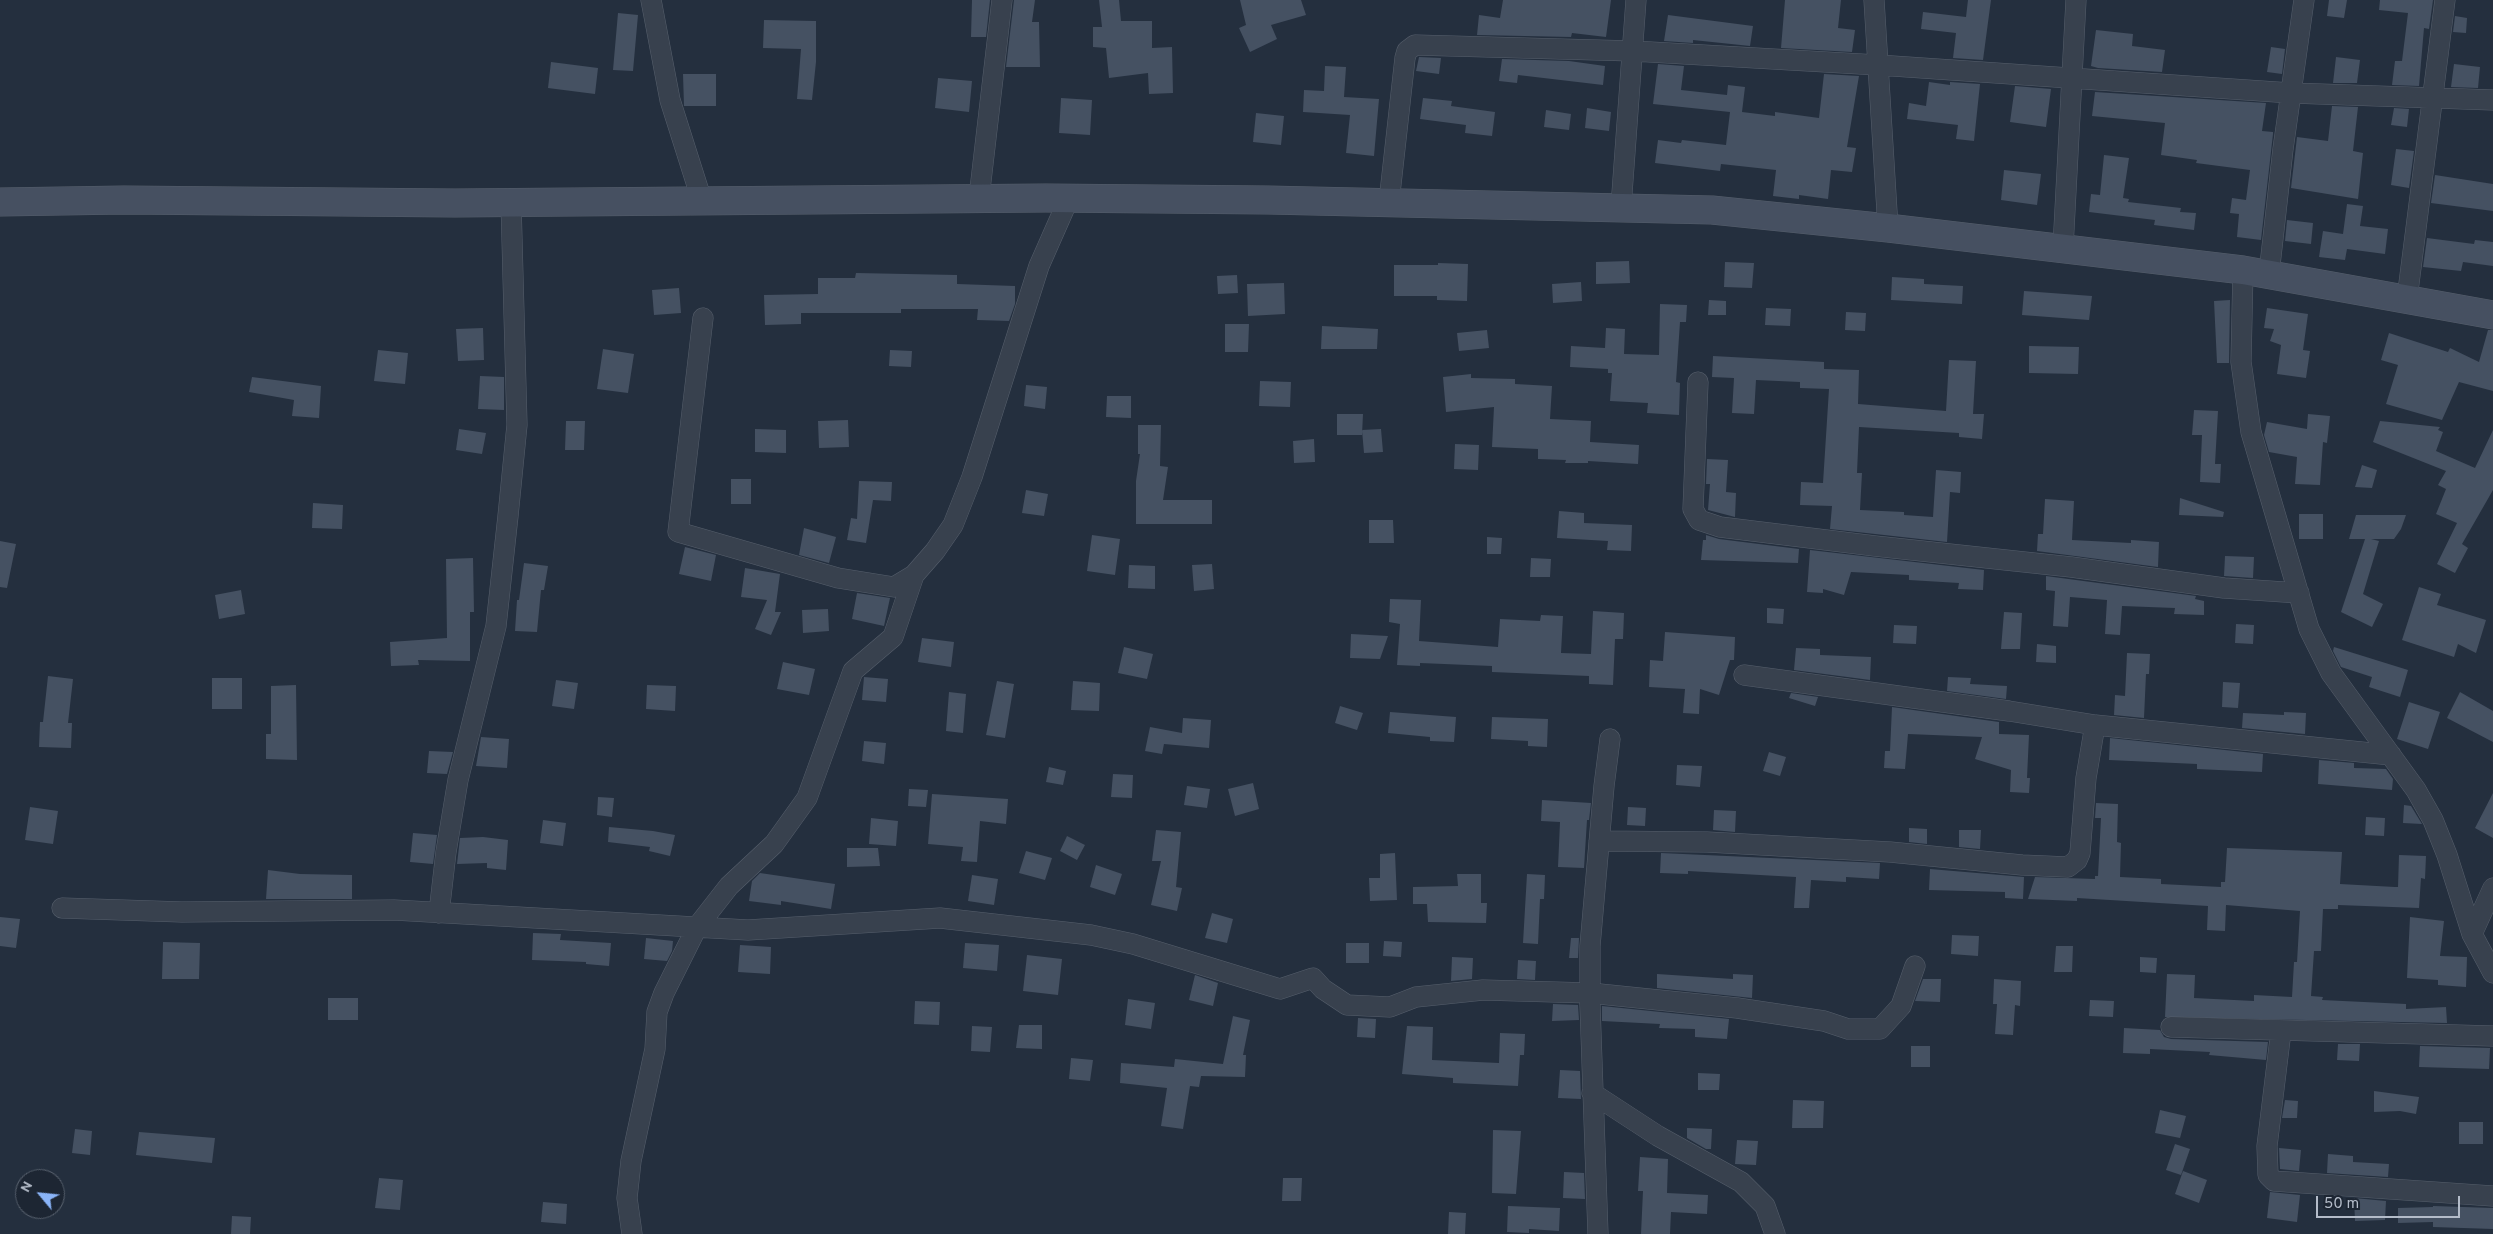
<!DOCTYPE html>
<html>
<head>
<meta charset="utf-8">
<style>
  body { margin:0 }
  #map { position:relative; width:2493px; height:1234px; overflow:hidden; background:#242f3e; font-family:Overpass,sans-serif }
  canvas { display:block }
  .north { position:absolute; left:15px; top:1169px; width:50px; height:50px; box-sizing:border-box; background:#1d2633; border:1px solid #59626f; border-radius:50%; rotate:298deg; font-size:14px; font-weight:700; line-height:20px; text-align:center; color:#b4bcc9 }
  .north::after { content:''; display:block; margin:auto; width:18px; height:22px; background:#8ab4f8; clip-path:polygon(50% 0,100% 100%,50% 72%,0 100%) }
  .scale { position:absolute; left:2316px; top:1196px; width:144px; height:22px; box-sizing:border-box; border:2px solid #b4bcc9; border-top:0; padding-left:6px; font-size:15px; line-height:18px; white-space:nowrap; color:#b4bcc9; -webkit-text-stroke:4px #1d2633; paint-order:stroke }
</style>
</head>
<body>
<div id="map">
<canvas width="2493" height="1234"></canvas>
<div class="north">N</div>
<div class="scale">50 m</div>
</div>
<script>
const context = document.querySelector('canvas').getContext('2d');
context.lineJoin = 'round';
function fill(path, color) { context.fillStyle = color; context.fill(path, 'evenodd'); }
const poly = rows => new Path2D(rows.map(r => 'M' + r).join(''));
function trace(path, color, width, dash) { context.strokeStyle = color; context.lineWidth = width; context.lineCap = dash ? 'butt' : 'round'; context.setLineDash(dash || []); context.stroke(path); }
const building = poly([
  [972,0,990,0,986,37,971,37],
  [1014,0,1035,0,1032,22,1039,22,1040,67,1006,67],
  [1099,0,1119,0,1121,21,1152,21,1152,48,1172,47,1173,93,1149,94,1148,73,1109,78,1106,48,1093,47,1093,27,1102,27],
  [1240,0,1301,0,1306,15,1271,25,1277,39,1250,52,1239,28,1246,25],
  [1503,0,1611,0,1606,37,1572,33,1571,37,1477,35,1479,15,1500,18],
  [1785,0,1841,0,1838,28,1855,30,1852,52,1781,48],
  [1968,0,1991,0,1983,60,1953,58,1956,33,1921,29,1923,12,1966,17],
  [2329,0,2347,0,2344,18,2327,16],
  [2380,0,2433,0,2429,29,2424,28,2419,86,2392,85,2395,61,2402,61,2408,13,2379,10],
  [618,13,638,15,633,71,613,70],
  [1668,15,1753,26,1750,46,1693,40,1693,43,1664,41],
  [2455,16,2467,18,2466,33,2453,32],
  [764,20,816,21,816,62,812,100,797,99,801,49,763,48],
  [2096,30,2133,34,2132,46,2165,50,2162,72,2098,68,2091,66],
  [2271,47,2285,49,2282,74,2267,72],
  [1419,57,1441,58,1439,74,1416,71],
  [2336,57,2360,60,2357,83,2333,83],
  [1502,59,1569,61,1605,66,1603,85,1518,75,1517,83,1499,81],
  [551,62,598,68,595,94,548,88],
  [1658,64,1684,66,1681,90,1727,95,1728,85,1745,87,1742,112,1775,116,1775,112,1819,118,1824,74,1859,76,1847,147,1856,148,1852,172,1831,170,1828,199,1799,195,1799,199,1773,196,1776,170,1721,164,1720,171,1655,163,1658,140,1681,143,1682,140,1726,145,1730,112,1653,104],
  [2454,64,2480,67,2478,88,2451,87],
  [1325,66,1346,67,1344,97,1379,99,1374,156,1346,153,1350,115,1303,112,1304,90,1324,91],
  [683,74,716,74,716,106,684,106],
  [938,78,972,81,969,112,935,108],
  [1929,82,1950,85,1950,82,1980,84,1974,141,1956,139,1958,125,1907,119,1909,103,1926,106],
  [2015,86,2051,89,2046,127,2010,122],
  [2095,92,2266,103,2262,131,2273,132,2273,134,2261,240,2237,237,2239,214,2230,213,2232,198,2246,200,2250,170,2196,163,2197,160,2161,155,2165,123,2092,116],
  [1061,98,1092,100,1090,135,1059,133],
  [1423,98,1452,101,1451,106,1495,112,1492,136,1465,133,1466,125,1420,119],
  [2332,106,2358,107,2353,151,2363,153,2358,199,2291,188,2297,137,2328,141],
  [1587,108,1611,112,1609,131,1585,128],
  [2394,108,2409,109,2407,127,2391,125],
  [1546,110,1571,114,1569,130,1544,127],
  [1256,113,1284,116,1281,145,1253,142],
  [2396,149,2414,151,2409,188,2391,185],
  [2104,155,2129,158,2123,198,2129,199,2128,202,2181,208,2180,212,2196,213,2194,230,2154,225,2155,220,2089,212,2091,194,2100,195],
  [2004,170,2041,174,2037,205,2001,200],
  [2435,175,2493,184,2493,211,2431,203],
  [2347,204,2363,206,2360,226,2388,229,2385,254,2347,249,2345,260,2319,257,2323,231,2343,234],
  [2287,220,2313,223,2311,244,2285,241],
  [2427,238,2474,244,2475,240,2493,242,2493,266,2463,262,2461,271,2423,267],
  [1629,261,1630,283,1596,284,1596,262],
  [1725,262,1754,263,1752,288,1724,287],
  [1438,263,1468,264,1467,301,1437,300,1437,296,1394,296,1394,265,1438,265],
  [856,273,957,275,957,284,1015,286,1015,304,1009,321,977,320,978,309,901,309,901,313,801,313,801,324,765,325,764,295,818,294,818,278,855,278],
  [1237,275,1238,293,1218,294,1217,276],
  [1892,277,1924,279,1924,284,1963,286,1962,304,1891,300],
  [1581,282,1582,301,1553,303,1552,284],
  [1284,283,1285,314,1248,316,1247,284],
  [679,288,681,313,654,315,652,290],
  [2024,291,2092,296,2089,320,2022,315],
  [1709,300,1726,301,1726,315,1708,315],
  [2230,300,2229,363,2217,363,2214,301],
  [1660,304,1687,305,1686,322,1680,322,1676,382,1680,383,1679,415,1647,413,1648,403,1610,401,1612,373,1608,373,1608,369,1570,367,1571,346,1605,348,1606,328,1625,329,1624,354,1659,355],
  [1766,308,1791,309,1790,326,1765,325],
  [2267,308,2308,314,2303,350,2310,351,2306,378,2277,374,2281,345,2270,341,2274,329,2264,328],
  [1846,312,1866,313,1865,331,1845,330],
  [1225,324,1249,324,1248,352,1225,352],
  [1322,326,1378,329,1377,349,1321,349],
  [483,328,484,360,458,361,456,329],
  [1487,330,1489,348,1459,351,1457,333],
  [2488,330,2493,330,2493,391,2459,382,2442,420,2386,404,2398,365,2381,360,2389,333,2448,352,2450,348,2479,362],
  [2029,346,2079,347,2078,374,2029,373],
  [603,349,634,354,628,393,597,389],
  [378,350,408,353,405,384,374,381],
  [890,350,912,351,911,367,889,366],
  [1713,356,1824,362,1824,369,1859,370,1858,404,1946,411,1949,360,1976,361,1973,414,1984,414,1982,439,1959,437,1959,433,1859,427,1857,473,1862,473,1860,510,1904,512,1904,515,1933,517,1936,470,1961,472,1960,493,1950,492,1947,542,1830,529,1832,506,1800,505,1801,482,1823,483,1829,389,1800,388,1800,382,1756,380,1754,414,1732,413,1734,378,1712,377],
  [1471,374,1471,378,1515,379,1515,384,1552,386,1550,419,1591,421,1590,442,1639,445,1638,464,1588,461,1588,463,1565,463,1566,460,1538,459,1538,449,1492,447,1494,407,1446,412,1443,377],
  [480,376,504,377,504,410,478,409],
  [252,377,321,386,319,418,292,416,294,400,249,392],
  [1260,381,1291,382,1290,407,1259,406],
  [1026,385,1047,387,1045,409,1024,406],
  [1107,396,1131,396,1131,418,1106,417],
  [2194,410,2218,411,2215,464,2221,464,2220,483,2200,482,2202,435,2192,435],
  [1337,414,1363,414,1362,435,1337,435],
  [2308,414,2330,416,2327,443,2323,442,2320,485,2295,484,2297,457,2269,452,2264,435,2267,422,2307,429],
  [848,420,849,447,819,448,818,421],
  [566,421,585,421,584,450,565,450],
  [2380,421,2440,427,2438,430,2443,432,2436,451,2475,468,2493,430,2493,490,2462,544,2468,548,2455,573,2437,564,2457,523,2436,514,2446,489,2438,485,2446,471,2373,442],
  [1138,425,1161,425,1160,466,1168,467,1163,500,1212,500,1212,524,1136,524,1136,481,1140,454,1138,454],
  [459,429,486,433,482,454,456,450],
  [755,429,786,430,786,453,755,452],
  [1381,429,1383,452,1364,453,1362,430],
  [1314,439,1315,462,1294,463,1293,441],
  [1455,444,1479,445,1478,470,1454,469],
  [1707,459,1728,460,1726,492,1736,493,1735,517,1708,510,1710,484,1706,484],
  [2362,465,2377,470,2372,488,2355,487],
  [731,479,751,479,751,504,731,504],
  [859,481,892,482,891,501,873,500,866,543,847,540,851,518,857,519],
  [1026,490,1048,494,1044,516,1022,513],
  [2180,498,2224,512,2223,517,2179,515],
  [2045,499,2074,501,2072,540,2131,543,2131,540,2159,542,2158,567,2037,551,2038,534,2043,534],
  [313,503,343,505,342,529,312,528],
  [1559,511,1584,513,1584,523,1632,525,1631,551,1607,550,1608,541,1557,538],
  [2299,514,2323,514,2323,539,2299,539],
  [2356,515,2406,515,2401,529,2394,539,2371,539,2379,541,2363,594,2383,604,2372,627,2341,612,2365,539,2349,539],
  [1369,520,1393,520,1394,543,1369,543],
  [804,528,836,537,829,563,799,555],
  [1092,535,1120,539,1115,575,1087,571],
  [1706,535,1719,539,1799,549,1798,563,1701,560,1703,540,1706,540],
  [1487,537,1502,538,1501,554,1487,554],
  [0,541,16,544,7,588,0,587],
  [685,547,716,555,711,581,679,574],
  [1810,550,1984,570,1983,590,1958,589,1959,583,1909,580,1909,575,1851,572,1844,595,1823,589,1823,593,1807,592],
  [2225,556,2254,557,2253,578,2224,576],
  [473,558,474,612,470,612,470,661,418,660,419,665,391,666,390,642,447,638,446,559],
  [1531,558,1551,559,1550,577,1530,577],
  [524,563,548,566,544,590,541,590,537,632,515,631,517,600,519,600],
  [1212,564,1214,589,1194,591,1192,565],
  [1129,565,1155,566,1155,589,1128,588],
  [745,568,780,574,775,612,781,612,771,635,755,629,767,600,741,597],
  [2046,576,2196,596,2195,599,2204,601,2204,615,2174,614,2175,608,2122,606,2120,635,2105,634,2107,600,2070,597,2068,627,2053,626,2055,591,2046,590],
  [2419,587,2441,594,2437,605,2486,620,2476,653,2458,644,2454,657,2402,640],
  [241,590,245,614,219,619,215,595],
  [857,593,890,598,884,626,852,619],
  [1390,599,1421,600,1419,641,1498,647,1500,619,1540,621,1541,615,1563,616,1561,653,1591,654,1593,611,1624,613,1623,639,1615,639,1613,685,1589,684,1589,676,1492,672,1492,666,1420,663,1420,666,1397,665,1400,624,1389,622],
  [1767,608,1784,609,1783,624,1767,623],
  [828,609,829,631,803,633,802,610],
  [2004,612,2022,613,2020,649,2001,649],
  [2236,624,2254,625,2253,644,2235,643],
  [1894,625,1917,626,1916,644,1893,643],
  [1665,632,1735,637,1734,660,1730,660,1719,695,1700,689,1699,714,1683,713,1685,689,1649,687,1650,660,1663,661],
  [1351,634,1388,636,1380,659,1350,658],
  [922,638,954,642,951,667,918,662],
  [2037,644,2056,646,2056,663,2036,662],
  [1124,647,1153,654,1147,679,1118,673],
  [2334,647,2408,670,2400,697,2369,687,2372,677,2341,667,2333,651],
  [1796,648,1820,649,1820,655,1871,657,1870,680,1794,670],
  [2127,653,2150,654,2149,674,2146,674,2144,718,2114,715,2115,695,2125,696],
  [783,662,815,669,809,695,777,689],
  [48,676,73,679,68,723,72,723,71,748,39,747,40,722,43,722],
  [864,677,888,679,886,702,862,700],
  [1948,677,1971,678,1970,684,2007,686,2006,699,1947,691],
  [212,678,242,678,242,709,212,709],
  [556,680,578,683,574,709,552,706],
  [997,681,1014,684,1005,738,986,735],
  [1073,681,1100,683,1099,711,1071,710],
  [2223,682,2240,683,2238,708,2222,707],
  [296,685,297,760,266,759,266,734,271,734,271,686],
  [647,685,676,686,675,711,646,709],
  [949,692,966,694,963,733,946,731],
  [2460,692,2493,711,2493,742,2447,718],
  [1791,693,1818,697,1815,706,1789,698],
  [2409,702,2440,712,2428,749,2397,739],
  [1340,706,1363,713,1357,730,1335,723],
  [1892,707,1999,722,1999,734,2029,735,2027,778,2030,778,2029,793,2010,792,2011,770,1975,759,1982,737,1908,734,1905,769,1884,768,1885,751,1890,751],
  [1390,712,1456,717,1454,742,1430,741,1430,737,1388,733],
  [2284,712,2306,713,2305,734,2242,728,2243,713,2284,715],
  [1492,717,1548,719,1547,747,1528,746,1528,741,1491,739],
  [1183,718,1211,720,1209,748,1164,744,1162,754,1145,751,1150,727,1182,733],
  [481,737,509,739,507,768,476,766],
  [2110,738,2263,754,2262,772,2197,769,2197,764,2109,760],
  [864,741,886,743,884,764,862,761],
  [429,751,453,752,447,774,427,773],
  [1769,752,1786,757,1780,776,1763,771],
  [2319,760,2354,763,2354,768,2386,769,2393,779,2392,790,2318,784],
  [1677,765,1702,766,1700,787,1676,785],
  [1049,767,1066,771,1063,785,1046,782],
  [1113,774,1133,775,1132,798,1111,797],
  [1253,783,1259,809,1235,816,1228,789],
  [1187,786,1210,789,1207,808,1184,805],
  [909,789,928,790,926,807,908,806],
  [2493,793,2493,838,2475,828],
  [932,794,1008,799,1006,824,980,821,977,862,961,861,963,847,928,844],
  [598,797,614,798,612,817,597,815],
  [1542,800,1591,803,1589,820,1587,820,1584,868,1558,867,1560,822,1541,821],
  [2096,803,2118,804,2117,842,2121,843,2120,877,2161,879,2161,884,2221,887,2221,882,2225,882,2227,848,2342,852,2340,884,2395,887,2398,887,2399,855,2426,856,2425,879,2421,878,2419,908,2338,905,2338,909,2323,909,2321,951,2314,951,2311,996,2323,997,2322,1000,2406,1004,2406,1009,2446,1007,2447,1023,2165,1017,2167,974,2195,975,2194,998,2254,1001,2254,995,2292,997,2294,962,2297,962,2300,911,2226,905,2225,931,2207,930,2208,906,2077,898,2077,901,2028,899,2035,877,2095,879,2095,876,2098,876,2101,818,2095,818],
  [2404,805,2411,806,2422,824,2403,823],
  [30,807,58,811,53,844,25,840],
  [1628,807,1646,808,1645,826,1627,825],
  [1714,810,1736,811,1735,832,1713,830],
  [2366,817,2385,818,2384,836,2365,835],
  [871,818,898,821,896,846,869,844],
  [543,820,566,823,563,846,540,843],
  [609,827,653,831,675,835,670,856,649,851,650,847,608,842],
  [1909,828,1927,829,1927,844,1909,842],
  [1156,830,1181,832,1176,887,1182,888,1177,911,1151,905,1161,861,1152,861],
  [1959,830,1981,830,1980,849,1959,847],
  [413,833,437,835,433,864,410,862],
  [1067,836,1085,845,1077,860,1060,851],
  [483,837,508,840,506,870,487,868,487,863,457,864,460,838],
  [847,848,878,848,880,866,847,867],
  [1026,851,1052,858,1045,880,1019,873],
  [1395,853,1397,900,1370,901,1369,878,1380,878,1380,854],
  [1661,853,1880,863,1879,879,1846,877,1846,882,1811,880,1809,908,1794,908,1796,877,1688,871,1688,874,1660,873],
  [1096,865,1122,874,1115,895,1090,887],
  [1930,869,2024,877,2023,899,2005,898,2005,892,1929,890],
  [268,870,300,874,352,875,352,899,266,899],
  [760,873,835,884,831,909,781,901,781,905,749,901,752,881],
  [1457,874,1481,874,1481,903,1487,903,1486,923,1428,922,1427,904,1413,904,1413,887,1458,886],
  [1527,874,1545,875,1544,899,1540,899,1538,944,1523,943],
  [972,875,998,879,994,905,968,901],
  [1212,913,1233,919,1227,943,1205,938],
  [0,917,20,919,16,948,0,946],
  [2410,917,2444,921,2440,956,2467,957,2466,987,2438,985,2438,980,2407,978],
  [533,933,561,934,560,940,611,943,609,966,586,964,586,962,532,960],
  [1952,935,1979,936,1978,956,1951,954],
  [646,938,673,941,672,951,667,961,644,959],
  [1571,938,1579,938,1578,958,1569,958],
  [1384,941,1402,942,1401,957,1383,956],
  [163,942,200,943,199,979,162,979],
  [965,943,999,945,997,971,963,968],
  [1346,943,1369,943,1369,963,1346,963],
  [740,945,771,947,770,974,738,972],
  [2056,946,2073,946,2072,972,2054,972],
  [1027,955,1062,959,1058,995,1023,991],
  [1452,957,1473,958,1472,979,1451,981],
  [2140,957,2157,958,2156,973,2140,972],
  [1518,960,1536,961,1535,980,1517,979],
  [1657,974,1733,979,1733,974,1753,975,1752,998,1657,988],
  [1195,975,1218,983,1213,1006,1189,1000],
  [1923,979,1941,979,1940,1002,1915,1001],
  [1994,979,2021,981,2020,1006,2015,1005,2013,1035,1995,1034,1997,1004,1993,1004],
  [328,998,358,998,358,1020,328,1020],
  [1128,999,1155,1003,1151,1029,1125,1025],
  [2090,1000,2114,1001,2113,1017,2089,1016],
  [915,1001,940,1002,939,1025,914,1024],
  [1553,1004,1578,1005,1579,1020,1552,1021],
  [1602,1006,1729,1019,1727,1039,1695,1037,1695,1029,1659,1028,1660,1024,1602,1021],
  [1233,1016,1250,1020,1243,1055,1246,1055,1245,1077,1201,1076,1199,1087,1190,1086,1183,1129,1161,1126,1167,1088,1120,1083,1121,1063,1174,1067,1175,1059,1223,1064],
  [1358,1018,1376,1019,1375,1038,1357,1037],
  [1019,1025,1042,1025,1042,1049,1016,1048],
  [972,1026,992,1027,990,1052,971,1051],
  [1407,1026,1433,1027,1432,1060,1499,1063,1500,1033,1525,1034,1524,1055,1520,1055,1518,1086,1453,1083,1453,1078,1402,1074],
  [2124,1028,2160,1030,2164,1037,2171,1039,2268,1042,2266,1060,2209,1055,2210,1052,2150,1049,2150,1054,2123,1053],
  [2338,1044,2360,1044,2359,1061,2337,1060],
  [1911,1046,1930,1046,1930,1067,1911,1067],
  [2420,1046,2490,1048,2489,1069,2419,1067],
  [1071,1058,1093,1060,1090,1081,1069,1079],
  [1560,1070,1580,1071,1581,1099,1558,1098],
  [1698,1073,1720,1074,1719,1090,1698,1090],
  [2374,1091,2419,1097,2416,1114,2400,1111,2374,1112],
  [1793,1100,1824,1101,1823,1128,1792,1128],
  [2285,1100,2298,1101,2297,1118,2282,1118],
  [2160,1110,2186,1116,2180,1138,2155,1133],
  [2459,1122,2483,1122,2483,1144,2459,1144],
  [1687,1128,1712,1129,1711,1149,1706,1149,1687,1138],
  [75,1129,92,1131,90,1155,72,1153],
  [1493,1130,1521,1131,1516,1194,1492,1193],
  [139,1132,215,1138,212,1163,136,1155],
  [1737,1140,1758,1141,1756,1165,1735,1164],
  [2175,1144,2190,1149,2181,1175,2166,1170],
  [2279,1148,2301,1150,2299,1171,2280,1169],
  [2328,1154,2353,1156,2353,1162,2389,1164,2388,1177,2327,1173],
  [1640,1157,1668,1159,1667,1193,1708,1195,1707,1214,1671,1212,1670,1234,1641,1234,1643,1191,1638,1191],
  [2183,1171,2207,1180,2199,1203,2175,1194],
  [1564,1172,1584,1173,1585,1199,1563,1198],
  [379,1178,403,1180,400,1210,375,1208],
  [1283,1178,1302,1178,1301,1201,1282,1201],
  [2270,1192,2300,1195,2297,1222,2267,1218],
  [2354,1198,2386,1201,2385,1220,2355,1221],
  [543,1202,567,1204,566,1224,541,1222],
  [1508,1206,1560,1208,1559,1231,1529,1229,1529,1233,1507,1232],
  [2433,1206,2493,1208,2493,1229,2433,1227,2433,1222,2398,1223,2398,1208,2433,1207],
  [1449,1212,1466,1213,1465,1234,1448,1234],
  [232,1216,251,1217,250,1234,231,1234]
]);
const street = poly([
  [651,0,670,100,702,201],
  [1874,0,1888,228],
  [979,198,1002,0],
  [1389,202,1405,58,1407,51,1415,45,1633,51,1878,65,2291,93,2493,100],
  [1621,207,1636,0],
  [2063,248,2076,0],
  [2243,270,2241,362,2251,432,2309,629,2331,673,2416,790,2433,820,2447,855,2472,934,2493,973],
  [2269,274,2283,149,2304,0],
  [2407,299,2445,0],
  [703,318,678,532,838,578,894,587,914,575,935,551,953,525,972,477,1039,266,1069,198],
  [1698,382,1693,509,1699,520,1720,527,1875,546,2071,567,2224,588,2299,593],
  [1744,675,2009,711,2095,725,2391,755],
  [1599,841,1707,842,1890,852,2022,865,2068,867,2077,860,2080,853,2086,778,2095,725],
  [62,908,182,912,394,910,748,930,940,918,1091,935,1133,944,1280,989,1313,978,1323,989,1347,1005,1390,1007,1416,997,1483,990,1590,993,1737,1008,1824,1021,1848,1029,1880,1029,1901,1006,1915,966],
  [439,913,446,852,458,780,496,626,508,516,517,425,511,202],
  [2472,934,2493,888],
  [2171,1027,2493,1036],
  [2281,1031,2267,1146,2268,1175,2274,1181,2493,1196],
  [1592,1093,1658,1136,1741,1182,1765,1206,1775,1234],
  [632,1234,627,1198,631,1161,655,1049,657,1012,664,993,697,927,729,886,774,844,807,798,853,671,893,637,914,575],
  [1598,1234,1590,1005,1590,946,1604,786,1610,739]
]);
const secondary = poly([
  [0,202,124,200,455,203,1046,198,1268,200,1712,210,1888,228,2243,270,2493,315]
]);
fill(building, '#455162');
trace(street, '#565f6c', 21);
trace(secondary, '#565f6c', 29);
trace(street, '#38414e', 20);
trace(secondary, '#465061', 28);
</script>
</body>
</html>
